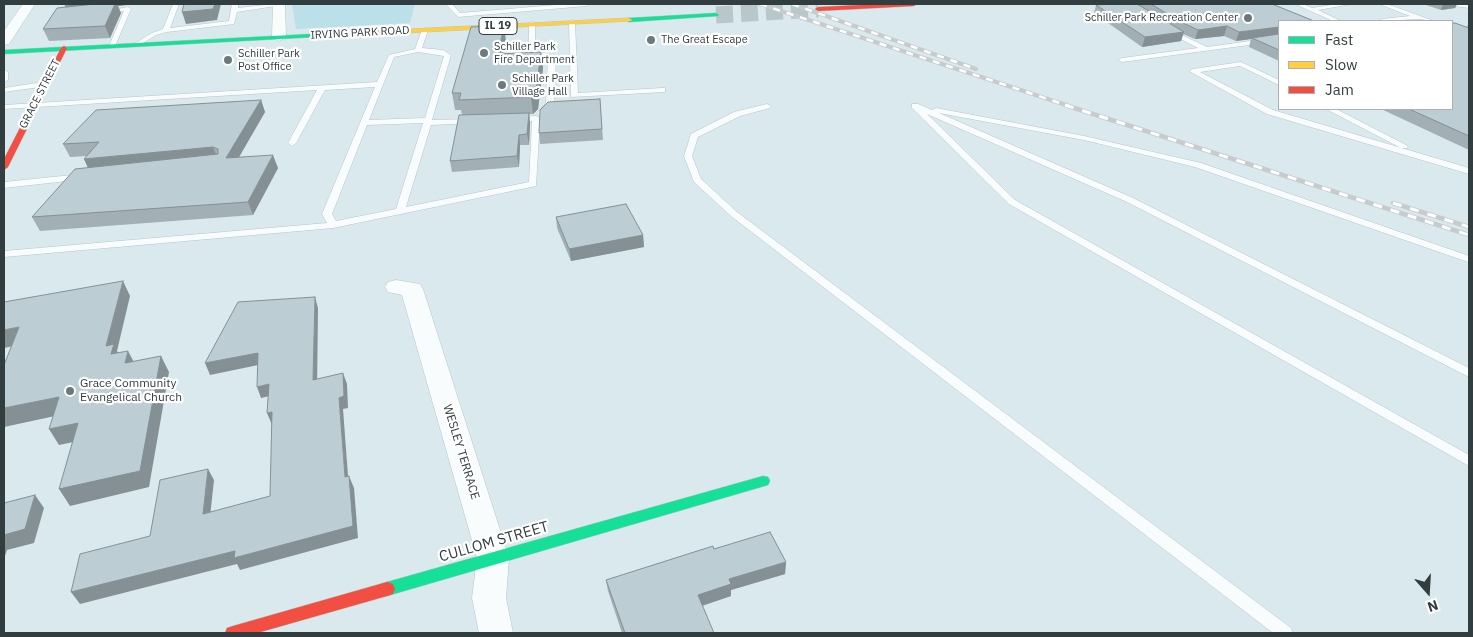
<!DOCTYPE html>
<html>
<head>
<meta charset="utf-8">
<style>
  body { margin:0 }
  #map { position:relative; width:1473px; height:637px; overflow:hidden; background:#dae9ed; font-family:"IBM Plex Sans",sans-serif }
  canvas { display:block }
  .frame { position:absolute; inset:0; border:5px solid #323d3f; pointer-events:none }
  .legend { position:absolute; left:1278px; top:20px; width:175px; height:90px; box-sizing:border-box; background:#fff; border:1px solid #adb1b2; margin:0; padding:6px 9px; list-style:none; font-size:15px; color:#323d3f }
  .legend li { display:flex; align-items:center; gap:10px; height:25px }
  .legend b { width:25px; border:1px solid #adb1b2 }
  .north { position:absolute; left:1403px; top:567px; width:50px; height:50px; -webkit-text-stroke:4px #fff; paint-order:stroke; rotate:161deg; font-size:14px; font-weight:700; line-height:20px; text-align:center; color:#323d3f }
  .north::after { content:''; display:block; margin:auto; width:18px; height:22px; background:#323d3f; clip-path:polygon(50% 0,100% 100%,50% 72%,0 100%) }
</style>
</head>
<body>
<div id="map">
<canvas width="1473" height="637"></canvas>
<div class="frame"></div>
<ul class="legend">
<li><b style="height:6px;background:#16e098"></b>Fast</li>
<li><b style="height:6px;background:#ffcf43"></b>Slow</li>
<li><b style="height:6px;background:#f24e42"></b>Jam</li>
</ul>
<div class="north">N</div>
</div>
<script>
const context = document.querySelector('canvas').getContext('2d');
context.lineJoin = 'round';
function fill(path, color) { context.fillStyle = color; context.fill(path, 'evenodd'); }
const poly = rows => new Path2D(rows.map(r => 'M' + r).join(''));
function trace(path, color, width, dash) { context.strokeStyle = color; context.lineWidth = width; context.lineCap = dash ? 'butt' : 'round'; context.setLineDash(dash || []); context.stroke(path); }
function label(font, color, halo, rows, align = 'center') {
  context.font = font + ' "IBM Plex Sans",sans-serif'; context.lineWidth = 4.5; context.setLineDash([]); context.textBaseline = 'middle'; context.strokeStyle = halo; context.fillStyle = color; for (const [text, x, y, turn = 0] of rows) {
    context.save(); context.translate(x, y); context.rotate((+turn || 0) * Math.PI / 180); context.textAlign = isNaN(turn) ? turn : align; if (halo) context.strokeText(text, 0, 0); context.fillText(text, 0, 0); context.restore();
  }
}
const green = poly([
  [292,4,415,4,410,23,296,29]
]);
const primaryTunnel = poly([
  [716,15,818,9]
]);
const lane = poly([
  [173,4,179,4,170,28,229,21,232,4,238,4,238,8,274,4,282,5,237,12,234,24,167,32,156,35,138,46,134,46,134,44,152,33,163,29,173,4],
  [446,4,452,4,460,13,567,4,589,4,586,6,458,17,446,4],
  [1295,4,1303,4,1312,8,1338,4,1352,4,1318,10,1341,21,1333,21,1295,4],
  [1379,4,1387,4,1434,21,1419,19,1379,21,1382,19,1410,16,1379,4],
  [1451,4,1469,4,1469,8,1454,6,1451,4],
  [128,7,131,9,115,46,110,47,109,46,124,11,105,14,102,12,128,7],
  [572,20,575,22,578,93,662,88,665,88,665,92,571,97,569,22,572,20],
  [532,22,535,24,535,50,556,57,554,104,541,115,537,113,546,103,548,58,529,51,529,24,532,22],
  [425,28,428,30,422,48,443,50,451,55,432,120,473,119,477,121,473,123,431,125,406,207,529,182,532,121,511,121,510,119,514,117,536,116,540,118,536,186,333,228,4,257,4,251,327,223,322,214,375,87,325,90,296,143,292,146,288,143,317,90,4,109,4,105,377,82,389,55,415,49,422,30,425,28],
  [418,52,444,56,425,118,369,120,394,57,418,52],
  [423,123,396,209,336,221,332,214,367,125,423,123],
  [1169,29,1207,47,1279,37,1279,41,1122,62,1118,60,1122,58,1198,48,1167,32,1167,30,1169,29],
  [1241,62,1279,80,1279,85,1240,66,1200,72,1273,110,1469,168,1469,174,1267,114,1189,71,1193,69,1241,62],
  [4,70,8,72,8,80,4,82,4,70],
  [44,82,47,82,47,86,4,92,4,88,44,82],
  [767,104,771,106,770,108,740,116,698,137,692,156,701,179,737,212,1291,628,1293,633,1273,633,731,216,694,182,684,156,691,134,734,112,767,104],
  [912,104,918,104,932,110,936,108,1084,136,1201,163,1469,256,1469,262,1465,261,1195,167,1084,140,939,113,1133,198,1469,368,1469,377,1127,202,927,114,1015,200,1469,455,1469,466,1009,204,912,108,912,104],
  [1326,109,1336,109,1408,146,1407,148,1401,148,1326,109],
  [82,174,86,177,85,179,4,188,4,182,82,174]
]);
const street = poly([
  [23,4,35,4,9,44,4,45,4,31,23,4],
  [273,4,285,4,286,37,279,41,272,37,273,4],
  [396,280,420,284,423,289,509,558,506,598,513,633,479,633,472,598,477,558,402,295,388,292,385,287,388,282,396,280]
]);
const fast = poly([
  [716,13,719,15,718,16,629,22,626,20,629,18,716,13],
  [350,32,352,33,352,35,4,54,4,50,350,32],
  [763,476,768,477,770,481,768,485,387,596,381,594,379,589,381,584,387,582,763,476]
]);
const slow = poly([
  [629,18,632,20,631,21,350,36,347,34,350,32,629,18]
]);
const jam = poly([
  [883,4,917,4,914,6,818,11,815,9,818,7,883,4],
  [64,46,67,48,8,167,4,170,4,159,61,48,64,46],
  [387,582,393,584,395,589,393,594,387,596,257,633,225,633,227,628,233,626,387,582]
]);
const railFar1 = poly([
  [760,4,1069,106],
  [792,4,976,69]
]);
const rail = poly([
  [1065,105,1469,235],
  [1393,203,1469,227]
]);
const wall = poly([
  [1111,4,1272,4,1279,21,1279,61,1249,47,1251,39,1236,41,1224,36,1195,39,1183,34,1181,41,1142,47,1094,13,1096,5],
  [1423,4,1457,4,1455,8,1441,10],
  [126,5,118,6,121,13,110,38,49,41,43,29,66,7,65,6],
  [1469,22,1469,150,1381,109,1452,109,1467,27],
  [506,41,504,54,541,52,543,68,538,109,533,114,529,114,530,123,529,145,520,145,519,167,452,172,450,161,462,115,461,110,455,110,452,93],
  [600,99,603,140,540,144,539,133],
  [261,100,265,112,239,157,278,168,253,215,40,231,32,217,88,168,84,159,87,156,70,157,63,144],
  [556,217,643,235,644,247,571,261,557,228],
  [786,562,785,574,731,590,731,596,702,606,714,633,622,633,608,591,606,580]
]);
const shadedWall = poly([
  [83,4,126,4,126,5,118,6,121,13,110,38,105,26,68,12,65,6],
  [215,4,221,4,217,20,186,24,182,12],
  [1443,4,1457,4,1455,8,1441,10],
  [504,26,506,41,500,70,498,54],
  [1227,26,1224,36,1195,39,1198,30],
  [1279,27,1279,36,1252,38,1251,39,1236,41,1239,32],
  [1184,32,1181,41,1142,47,1145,37],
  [541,52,543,68,538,109,533,114,531,97],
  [261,100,265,112,231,171,226,158],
  [529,113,530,123,529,145,527,134],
  [519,135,520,145,519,167,517,156],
  [213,147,218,160,90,172,84,159],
  [273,155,278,168,253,215,248,202],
  [643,235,644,247,571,261,569,249],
  [123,281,130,296,117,351,122,360,120,370,106,346],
  [315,297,318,308,317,391,313,380],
  [19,327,28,343,4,348,4,330],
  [128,351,136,366,125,363],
  [258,353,263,364,210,375,205,363],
  [161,356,169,372,149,487,70,506,59,489],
  [343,373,347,384,348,408,343,409,349,489,345,477,339,398],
  [269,384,274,395,261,398,257,387],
  [59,397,69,413,4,427,4,408],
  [272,412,272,425,267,413],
  [78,423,88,439,59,445,49,429],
  [208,469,214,480,209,526,203,514],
  [349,476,354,488,358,538,240,570,237,564,80,604,71,592],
  [35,495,44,508,34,543,7,550,4,559,4,535],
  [786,562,785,574,731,590,731,596,698,607,698,595,729,579]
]);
const building = poly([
  [66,4,83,4,65,6,66,4],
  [95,4,115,4,105,26,43,29,57,8,95,4],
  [184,4,215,4,213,9,182,12,184,4],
  [1111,4,1137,4,1184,32,1145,37,1096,5,1111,4],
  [1151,4,1272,4,1314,21,1279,21,1279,27,1239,32,1227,26,1198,30,1181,22,1151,4],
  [1452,23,1455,23,1469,28,1469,136,1409,109,1452,109,1452,23],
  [504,26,498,54,541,52,536,91,531,97,459,100,461,93,452,93,471,27,504,26],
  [1279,34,1279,50,1252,38,1279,34],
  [600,99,602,129,539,133,540,110,548,102,600,99],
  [261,100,226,158,273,155,248,202,32,217,75,169,218,154,218,149,213,147,84,159,99,142,63,144,96,110,261,100],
  [529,113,527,134,519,135,517,156,450,161,459,115,529,113],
  [626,204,643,235,569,249,556,217,626,204],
  [123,281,106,346,114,344,111,354,128,351,125,363,161,356,140,471,59,489,78,423,49,429,59,397,4,408,4,365,19,327,4,330,4,302,123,281],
  [315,297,313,380,343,373,344,396,339,398,345,477,349,476,353,526,234,558,235,551,71,592,80,554,150,536,160,480,208,469,203,514,270,496,272,412,267,413,269,384,257,387,258,353,205,363,238,302,315,297],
  [35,495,25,529,4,535,4,503,35,495],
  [770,532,786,562,729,579,731,584,698,595,714,633,625,633,606,580,713,546,714,549,770,532]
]);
const markers = [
  [1248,18,5,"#6d797c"],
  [651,40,5,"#6d797c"],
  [484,53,5,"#6d797c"],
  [228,60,5,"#6d797c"],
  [502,85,5,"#6d797c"],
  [70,391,5,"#6d797c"]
];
const farPoinames = [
  ["Schiller Park Recreation Center",1238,18,"right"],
  ["The Great Escape",661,40],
  ["Schiller Park",494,47],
  ["Fire Department",494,60],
  ["Schiller Park",238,54],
  ["Post Office",238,67],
  ["Schiller Park",512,79],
  ["Village Hall",512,92]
];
const shields = [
  [498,26,38]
];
const shieldNames = [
  ["IL 19",498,26]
];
const farStreetnames = [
  ["IRVING PARK ROAD",360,33,-3],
  ["GRACE STREET",40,94,-63]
];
const poiNames = [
  ["Grace Community",80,384],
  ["Evangelical Church",80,398]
];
const streetNames = [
  ["WESLEY TERRACE",461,452,73]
];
const nearStreetnames = [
  ["CULLOM STREET",494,542,-16]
];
fill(green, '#bce0e9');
trace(primaryTunnel, '#b8c7ca', 17, [17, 8]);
trace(lane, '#b8c4c7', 1);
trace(street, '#b8c4c7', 1);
trace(fast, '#b8c4c7', 1);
trace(slow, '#b8c4c7', 1);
trace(jam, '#b8c4c7', 1);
fill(lane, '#f9fcfc');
fill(street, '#f9fcfc');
fill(fast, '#16e098');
fill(slow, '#ffcf43');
fill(jam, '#f24e42');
trace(railFar1, '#c7cbcc', 4);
trace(rail, '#c7cbcc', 4.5);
trace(railFar1, '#fff', 2.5, [7]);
trace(rail, '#fff', 3, [9]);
fill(wall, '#a2b0b6');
fill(shadedWall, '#849094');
fill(building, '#bccdd4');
trace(building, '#849094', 1);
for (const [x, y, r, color] of markers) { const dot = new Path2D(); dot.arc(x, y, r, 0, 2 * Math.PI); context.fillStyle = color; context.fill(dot); trace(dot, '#fff', 2); }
label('11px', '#323d3f', '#fff', farPoinames, 'left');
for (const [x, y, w] of shields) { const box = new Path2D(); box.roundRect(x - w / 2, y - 8.5, w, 17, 4); context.fillStyle = '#fff'; context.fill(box); trace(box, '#323d3f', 1); }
label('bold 11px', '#323d3f', null, shieldNames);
label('11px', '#323d3f', '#fff', farStreetnames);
label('12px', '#323d3f', '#fff', poiNames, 'left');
label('12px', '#323d3f', '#fff', streetNames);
label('15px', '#323d3f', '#fff', nearStreetnames);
</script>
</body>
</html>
